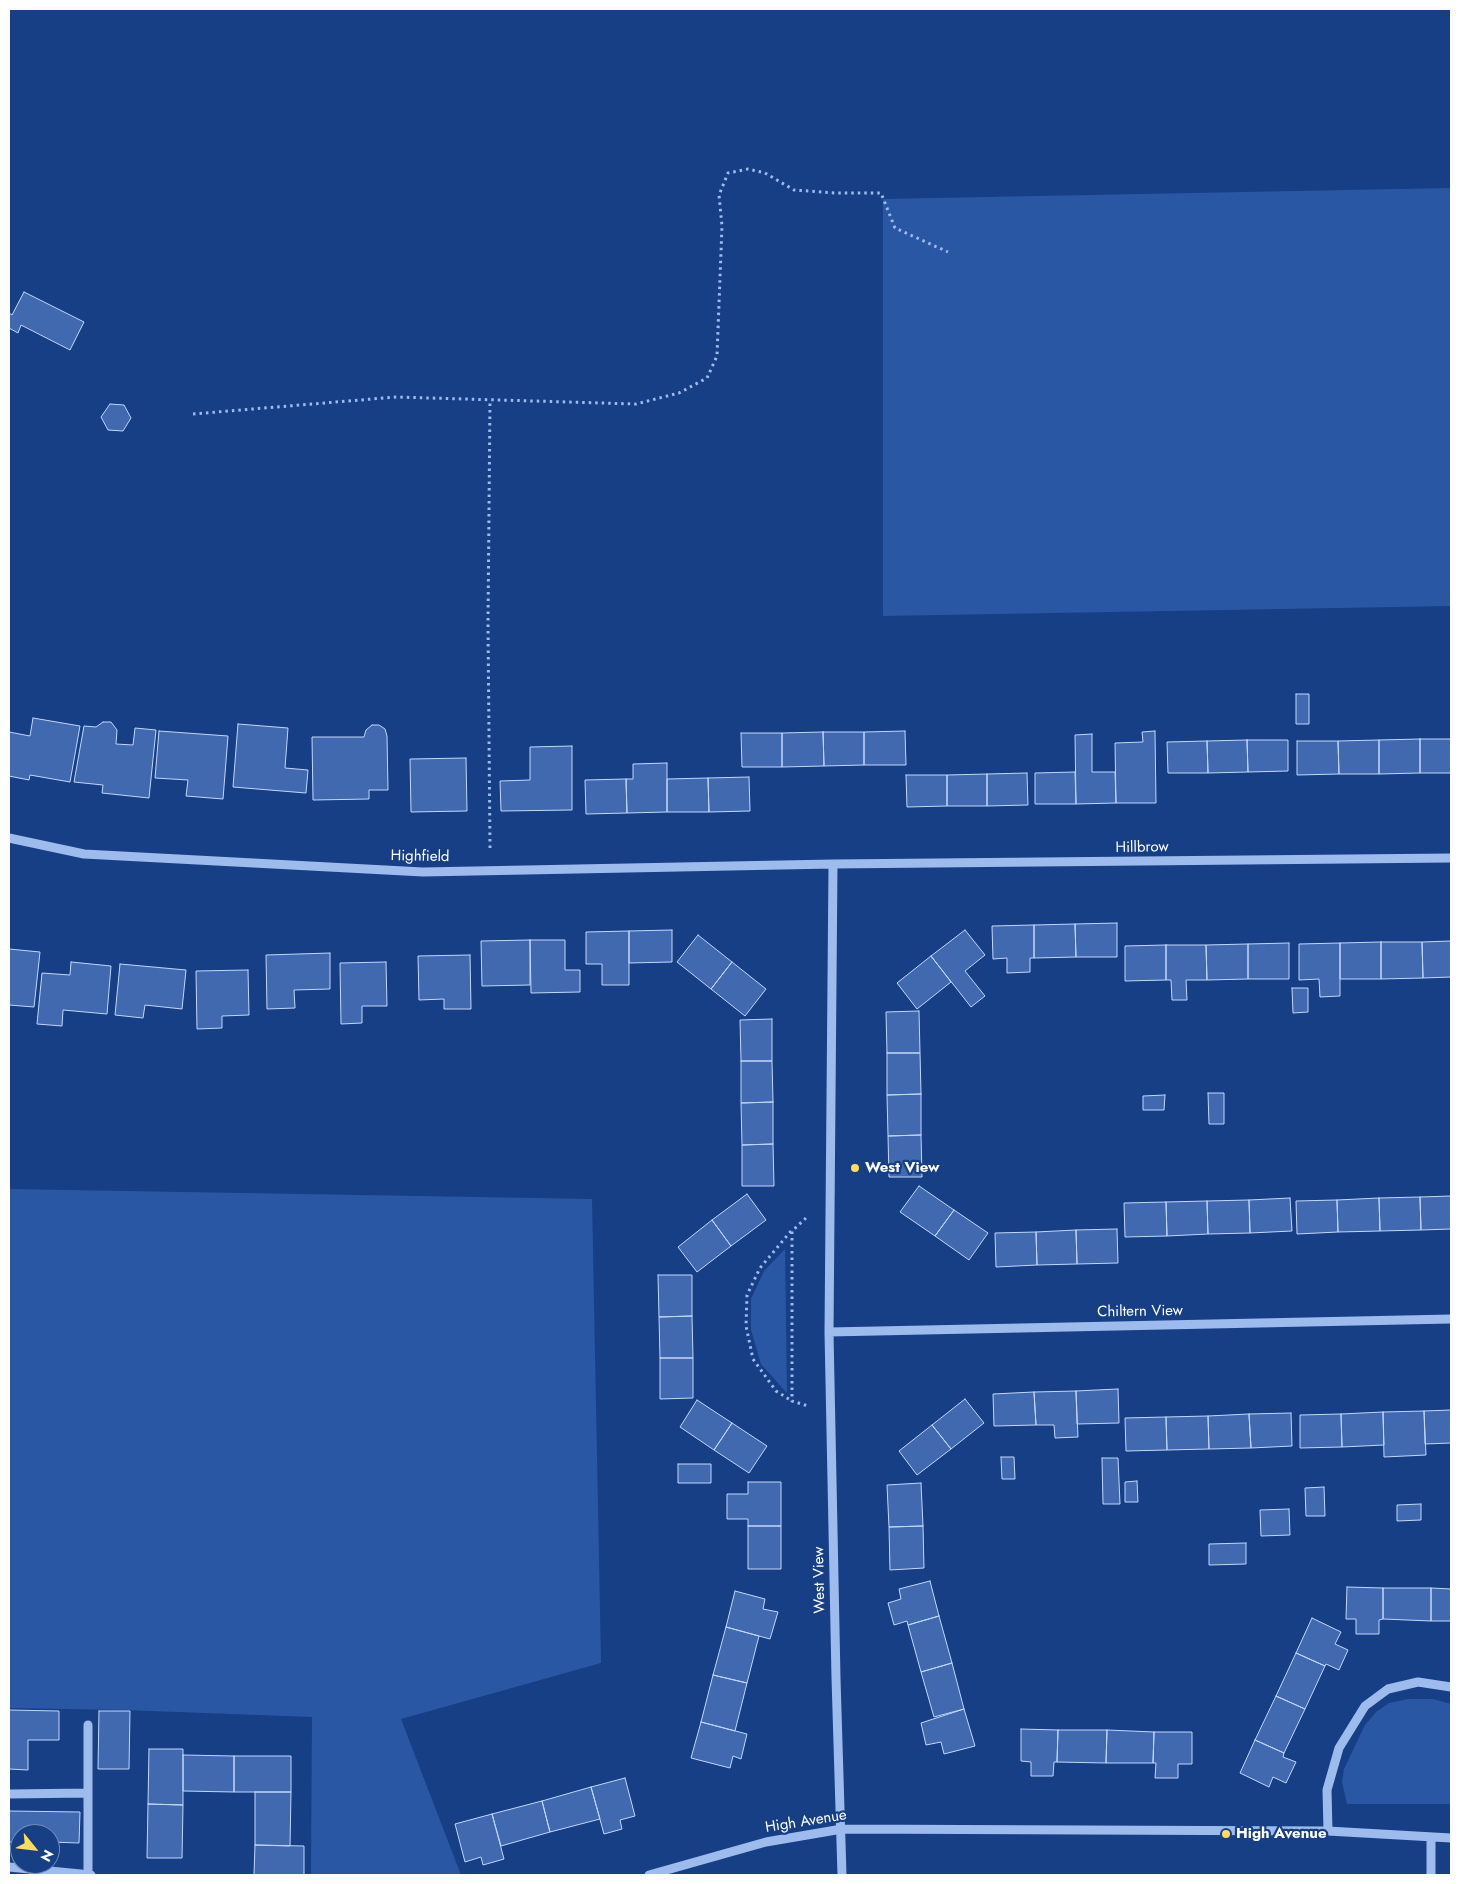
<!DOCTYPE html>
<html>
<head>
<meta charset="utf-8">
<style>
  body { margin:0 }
  #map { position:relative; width:1460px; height:1884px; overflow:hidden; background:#173f86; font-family:Jost,sans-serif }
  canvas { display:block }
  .frame { position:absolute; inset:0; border:10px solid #fff; pointer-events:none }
  .north { position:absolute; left:10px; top:1824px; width:50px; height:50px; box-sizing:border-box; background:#173f86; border:1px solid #748cb6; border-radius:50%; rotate:119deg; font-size:14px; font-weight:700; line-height:20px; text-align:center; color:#fff }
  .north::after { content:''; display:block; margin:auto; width:18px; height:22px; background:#ffdc59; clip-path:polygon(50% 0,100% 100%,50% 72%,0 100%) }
</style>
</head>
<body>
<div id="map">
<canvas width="1460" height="1884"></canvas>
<div class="frame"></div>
<div class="north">N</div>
</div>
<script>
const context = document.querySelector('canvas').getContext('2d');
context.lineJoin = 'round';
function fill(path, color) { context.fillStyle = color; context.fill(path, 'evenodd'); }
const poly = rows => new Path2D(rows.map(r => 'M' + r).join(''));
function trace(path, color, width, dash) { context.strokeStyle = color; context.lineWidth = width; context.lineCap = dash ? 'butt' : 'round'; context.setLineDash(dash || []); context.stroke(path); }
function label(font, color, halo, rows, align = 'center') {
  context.font = font + ' Jost,sans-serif'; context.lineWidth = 4.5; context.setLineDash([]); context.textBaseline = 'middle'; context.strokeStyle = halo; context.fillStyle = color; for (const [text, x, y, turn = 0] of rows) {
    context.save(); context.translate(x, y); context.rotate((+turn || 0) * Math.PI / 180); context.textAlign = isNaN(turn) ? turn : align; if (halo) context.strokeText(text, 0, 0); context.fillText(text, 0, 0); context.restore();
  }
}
const green = poly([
  [1451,188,1451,606,883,616,883,199],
  [9,1189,592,1199,601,1663,401,1719,461,1875,311,1875,312,1717,124,1710,9,1708],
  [785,1249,787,1393,761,1364,751,1330,751,1299,764,1271],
  [1408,1699,1433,1699,1451,1704,1451,1804,1347,1804,1342,1782,1344,1769,1365,1725,1376,1712,1389,1703]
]);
const building = poly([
  [24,292,84,322,70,350,21,325,18,333,9,328,9,313,12,315,24,292],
  [110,404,124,405,131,418,123,431,108,430,101,417,110,404],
  [1296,694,1309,694,1309,724,1296,724,1296,694],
  [33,718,80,726,70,782,30,775,29,780,9,776,9,732,30,736,33,718],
  [103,722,111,722,117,730,116,744,133,745,135,728,156,730,149,798,102,793,103,785,74,782,84,726,96,727,103,722],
  [238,724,288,728,285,768,308,770,306,793,233,787,238,724],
  [372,725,379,725,385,729,387,736,388,790,369,790,369,799,313,800,312,737,364,737,366,730,372,725],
  [159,731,228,736,223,799,186,796,188,780,155,778,159,731],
  [905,731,906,765,864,765,864,732,905,731],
  [1155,731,1156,803,1116,803,1115,743,1143,742,1142,732,1155,731],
  [823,732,864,732,864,765,824,766,823,732],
  [823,732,824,766,782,767,782,733,823,732],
  [741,733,782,733,782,767,742,767,741,733],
  [1092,734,1092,772,1115,772,1116,803,1076,804,1075,735,1092,734],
  [1420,739,1451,739,1451,773,1420,773,1420,739],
  [1420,739,1420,773,1379,774,1379,740,1420,739],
  [1247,740,1288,740,1288,771,1248,772,1247,740],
  [1247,740,1248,772,1208,773,1207,741,1247,740],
  [1379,740,1379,774,1339,774,1338,741,1379,740],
  [1207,741,1208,773,1168,773,1167,742,1207,741],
  [1297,741,1338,741,1339,774,1297,775,1297,741],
  [572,746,572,810,501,811,500,781,530,780,530,747,572,746],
  [466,758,467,811,411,812,410,759,466,758],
  [667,763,667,812,627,813,626,779,633,779,633,764,667,763],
  [1075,772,1076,804,1035,804,1035,773,1075,772],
  [1027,773,1028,805,987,806,987,774,1027,773],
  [987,774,987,806,947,806,947,775,987,774],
  [906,775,947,775,947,806,907,807,906,775],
  [749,777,750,811,709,812,708,778,749,777],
  [708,778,709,812,667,812,667,779,708,778],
  [626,779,627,813,586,814,585,780,626,779],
  [1117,923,1117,957,1076,957,1075,924,1117,923],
  [1075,924,1076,957,1034,958,1034,925,1075,924],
  [1034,925,1034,958,1030,958,1030,972,1007,973,1007,958,993,959,992,926,1034,925],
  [672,930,672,962,629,963,629,931,672,930],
  [965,930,985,955,965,971,985,996,971,1007,931,956,965,930],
  [629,931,629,985,602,985,602,964,586,964,586,932,629,931],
  [698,935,732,962,711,989,677,962,698,935],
  [530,940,565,940,565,970,580,970,580,992,531,993,530,940],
  [530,940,530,985,482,986,481,941,530,940],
  [1451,941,1451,977,1423,978,1422,942,1451,941],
  [1381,942,1422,942,1423,978,1381,979,1381,942],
  [1381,942,1381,979,1340,979,1340,943,1381,942],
  [1289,943,1289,979,1248,979,1248,944,1289,943],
  [1340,943,1340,996,1320,997,1319,979,1299,980,1299,944,1340,943],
  [1248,944,1248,979,1207,980,1206,945,1248,944],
  [1166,945,1206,945,1207,980,1186,980,1187,1000,1172,1000,1171,980,1166,980,1166,945],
  [1166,945,1166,980,1125,981,1125,946,1166,945],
  [9,949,40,952,34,1007,9,1005,9,949],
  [330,953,330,989,294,990,295,1008,267,1009,266,955,330,953],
  [470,955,471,1009,444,1009,444,999,419,1000,418,956,470,955],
  [931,956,951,982,917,1009,897,983,931,956],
  [71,962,111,966,107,1014,63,1010,62,1026,37,1024,42,973,70,975,71,962],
  [386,962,387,1006,362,1006,362,1023,341,1024,340,963,386,962],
  [732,962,766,989,745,1016,711,989,732,962],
  [120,964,186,970,182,1009,145,1005,143,1018,115,1015,120,964],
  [248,970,249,1015,222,1016,222,1028,197,1029,196,971,248,970],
  [1292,988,1308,988,1308,1012,1293,1013,1292,988],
  [919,1011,920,1053,887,1053,886,1012,919,1011],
  [772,1019,772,1061,741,1061,740,1020,772,1019],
  [887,1053,920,1053,921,1094,887,1095,887,1053],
  [741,1061,772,1061,773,1102,741,1103,741,1061],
  [1208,1093,1224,1093,1224,1124,1209,1124,1208,1093],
  [921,1094,921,1135,888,1136,887,1095,921,1094],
  [1165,1095,1164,1110,1143,1110,1143,1096,1165,1095],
  [773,1102,773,1144,742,1145,741,1103,773,1102],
  [921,1135,922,1177,889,1177,888,1136,921,1135],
  [773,1144,774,1186,742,1186,742,1145,773,1144],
  [919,1186,954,1210,935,1236,900,1212,919,1186],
  [747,1194,766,1220,731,1246,712,1220,747,1194],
  [1451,1196,1451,1229,1421,1230,1420,1197,1451,1196],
  [1420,1197,1421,1230,1380,1231,1379,1198,1420,1197],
  [1290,1198,1292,1231,1250,1233,1249,1200,1290,1198],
  [1379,1198,1380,1231,1338,1232,1337,1200,1379,1198],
  [1249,1200,1250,1233,1208,1234,1207,1201,1249,1200],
  [1337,1200,1338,1232,1297,1234,1296,1201,1337,1200],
  [1207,1201,1208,1234,1167,1236,1166,1202,1207,1201],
  [1166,1202,1167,1236,1125,1237,1124,1203,1166,1202],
  [954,1210,988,1233,969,1260,935,1236,954,1210],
  [712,1220,731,1246,697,1272,678,1247,712,1220],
  [1117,1229,1118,1263,1077,1264,1076,1230,1117,1229],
  [1076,1230,1077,1264,1037,1265,1036,1232,1076,1230],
  [1036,1232,1037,1265,996,1267,995,1233,1036,1232],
  [658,1275,692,1275,692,1316,659,1317,658,1275],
  [692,1316,693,1358,660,1358,659,1317,692,1316],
  [660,1358,693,1358,693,1398,660,1399,660,1358],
  [1118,1389,1119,1423,1077,1424,1076,1391,1118,1389],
  [1076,1391,1078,1437,1055,1438,1054,1425,1036,1425,1034,1392,1076,1391],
  [1034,1392,1036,1425,994,1426,993,1394,1034,1392],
  [965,1399,984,1423,951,1449,932,1425,965,1399],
  [697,1400,732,1423,714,1450,680,1427,697,1400],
  [1451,1410,1451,1443,1425,1444,1424,1411,1451,1410],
  [1424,1411,1426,1455,1384,1457,1383,1412,1424,1411],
  [1383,1412,1384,1445,1342,1447,1341,1414,1383,1412],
  [1291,1413,1292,1446,1251,1448,1249,1414,1291,1413],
  [1249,1414,1251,1448,1209,1449,1208,1416,1249,1414],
  [1341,1414,1342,1447,1300,1448,1300,1415,1341,1414],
  [1208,1416,1209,1449,1167,1450,1166,1417,1208,1416],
  [1166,1417,1167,1450,1126,1451,1125,1418,1166,1417],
  [732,1423,767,1446,749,1473,714,1450,732,1423],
  [932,1425,951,1449,917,1475,899,1451,932,1425],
  [1001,1457,1014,1457,1015,1479,1002,1479,1001,1457],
  [1102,1458,1118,1458,1120,1504,1103,1504,1102,1458],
  [678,1464,711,1464,711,1483,678,1483,678,1464],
  [1137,1481,1138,1502,1125,1502,1125,1482,1137,1481],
  [748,1482,781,1482,781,1526,748,1526,748,1519,727,1519,727,1494,748,1494,748,1482],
  [921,1483,923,1526,889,1527,887,1485,921,1483],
  [1324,1487,1325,1516,1306,1516,1305,1488,1324,1487],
  [1421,1504,1421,1520,1397,1521,1397,1505,1421,1504],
  [1289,1509,1290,1535,1261,1536,1260,1510,1289,1509],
  [748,1526,781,1526,781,1569,748,1569,748,1526],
  [923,1526,924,1568,890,1570,889,1527,923,1526],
  [1246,1543,1246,1564,1209,1565,1209,1544,1246,1543],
  [930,1581,939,1616,908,1625,907,1621,894,1625,888,1603,901,1599,899,1589,930,1581],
  [1347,1587,1383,1588,1383,1619,1379,1620,1379,1634,1356,1634,1356,1619,1346,1619,1347,1587],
  [1383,1588,1431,1588,1431,1621,1383,1619,1383,1588],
  [1431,1588,1451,1589,1451,1621,1431,1621,1431,1588],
  [735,1591,765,1599,763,1609,778,1612,770,1639,726,1627,735,1591],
  [939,1616,952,1663,921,1672,908,1625,939,1616],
  [1312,1618,1341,1632,1335,1644,1348,1650,1339,1670,1326,1664,1325,1666,1296,1653,1312,1618],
  [726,1627,759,1636,747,1683,713,1675,726,1627],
  [1296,1653,1325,1666,1305,1709,1276,1696,1296,1653],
  [952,1663,964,1709,934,1717,921,1672,952,1663],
  [713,1675,747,1683,735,1731,701,1722,713,1675],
  [1276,1696,1305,1709,1284,1753,1255,1740,1276,1696],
  [964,1709,975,1746,944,1754,941,1742,926,1745,921,1723,964,1709],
  [9,1710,59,1711,59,1740,28,1740,28,1770,9,1769,9,1710],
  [99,1711,130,1711,129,1769,98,1769,99,1711],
  [701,1722,747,1734,741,1759,733,1756,730,1768,691,1758,701,1722],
  [1021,1729,1058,1730,1057,1762,1054,1762,1053,1776,1031,1776,1031,1762,1021,1761,1021,1729],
  [1058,1730,1107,1730,1106,1763,1057,1762,1058,1730],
  [1107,1730,1154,1732,1153,1763,1106,1763,1107,1730],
  [1154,1732,1192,1732,1192,1764,1178,1764,1178,1778,1155,1778,1156,1763,1153,1763,1154,1732],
  [1255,1740,1284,1753,1283,1757,1296,1762,1286,1783,1273,1777,1269,1787,1240,1773,1255,1740],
  [149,1749,183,1749,183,1805,148,1804,149,1749],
  [183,1755,234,1756,234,1792,183,1791,183,1755],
  [234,1756,291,1756,291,1792,234,1792,234,1756],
  [625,1778,635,1816,620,1820,622,1829,604,1834,591,1787,625,1778],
  [591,1787,600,1819,550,1832,542,1801,591,1787],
  [255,1792,291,1792,290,1846,255,1845,255,1792],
  [542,1801,550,1832,501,1846,492,1814,542,1801],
  [148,1804,183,1805,182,1858,147,1858,148,1804],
  [9,1811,80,1812,79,1843,50,1842,50,1834,20,1834,20,1842,9,1842,9,1811],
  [492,1814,504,1859,483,1865,481,1857,465,1862,455,1824,492,1814],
  [255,1845,304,1846,304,1875,254,1875,255,1845]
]);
const path = poly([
  [193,414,396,397,636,404,679,393,707,378,717,356,722,226,719,195,728,173,748,169,765,173,794,190,835,193,881,193,895,228,948,252],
  [490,848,488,623,490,400],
  [806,1218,792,1231,792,1401,808,1406],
  [791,1231,760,1268,747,1295,746,1326,753,1359,776,1391,792,1401]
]);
const minor = poly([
  [9,838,84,854,423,872,833,864,1451,858],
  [833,864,829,1332,836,1678,842,1875],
  [829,1332,1451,1319],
  [88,1725,88,1875],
  [9,1794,88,1793],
  [1328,1831,1327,1790,1339,1748,1365,1706,1388,1689,1418,1682,1451,1687],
  [1431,1838,1431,1875],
  [9,1867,91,1875],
  [649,1875,766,1842,842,1829,1328,1831,1451,1838]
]);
const markers = [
  [855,1168,5,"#ffdc59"],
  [1226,1834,5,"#ffdc59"]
];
const streetNames = [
  ["Hillbrow",1142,848,-1],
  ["Highfield",420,857,1],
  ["Chiltern View",1140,1312,-1],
  ["West View",820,1580,-91],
  ["High Avenue",806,1822,-9]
];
const poiNames = [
  ["West View",865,1168],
  ["High Avenue",1236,1834]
];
fill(green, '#2a57a4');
fill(building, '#4069af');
trace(building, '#c3d7fa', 1);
trace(path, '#9dbbed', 3, [2.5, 4]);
trace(minor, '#9dbbed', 9);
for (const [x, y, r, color] of markers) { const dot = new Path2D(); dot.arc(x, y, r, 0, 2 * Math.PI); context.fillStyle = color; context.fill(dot); trace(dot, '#173f86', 2); }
label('15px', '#fff', '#173f86', streetNames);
label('bold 15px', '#fff', '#173f86', poiNames, 'left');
</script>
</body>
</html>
